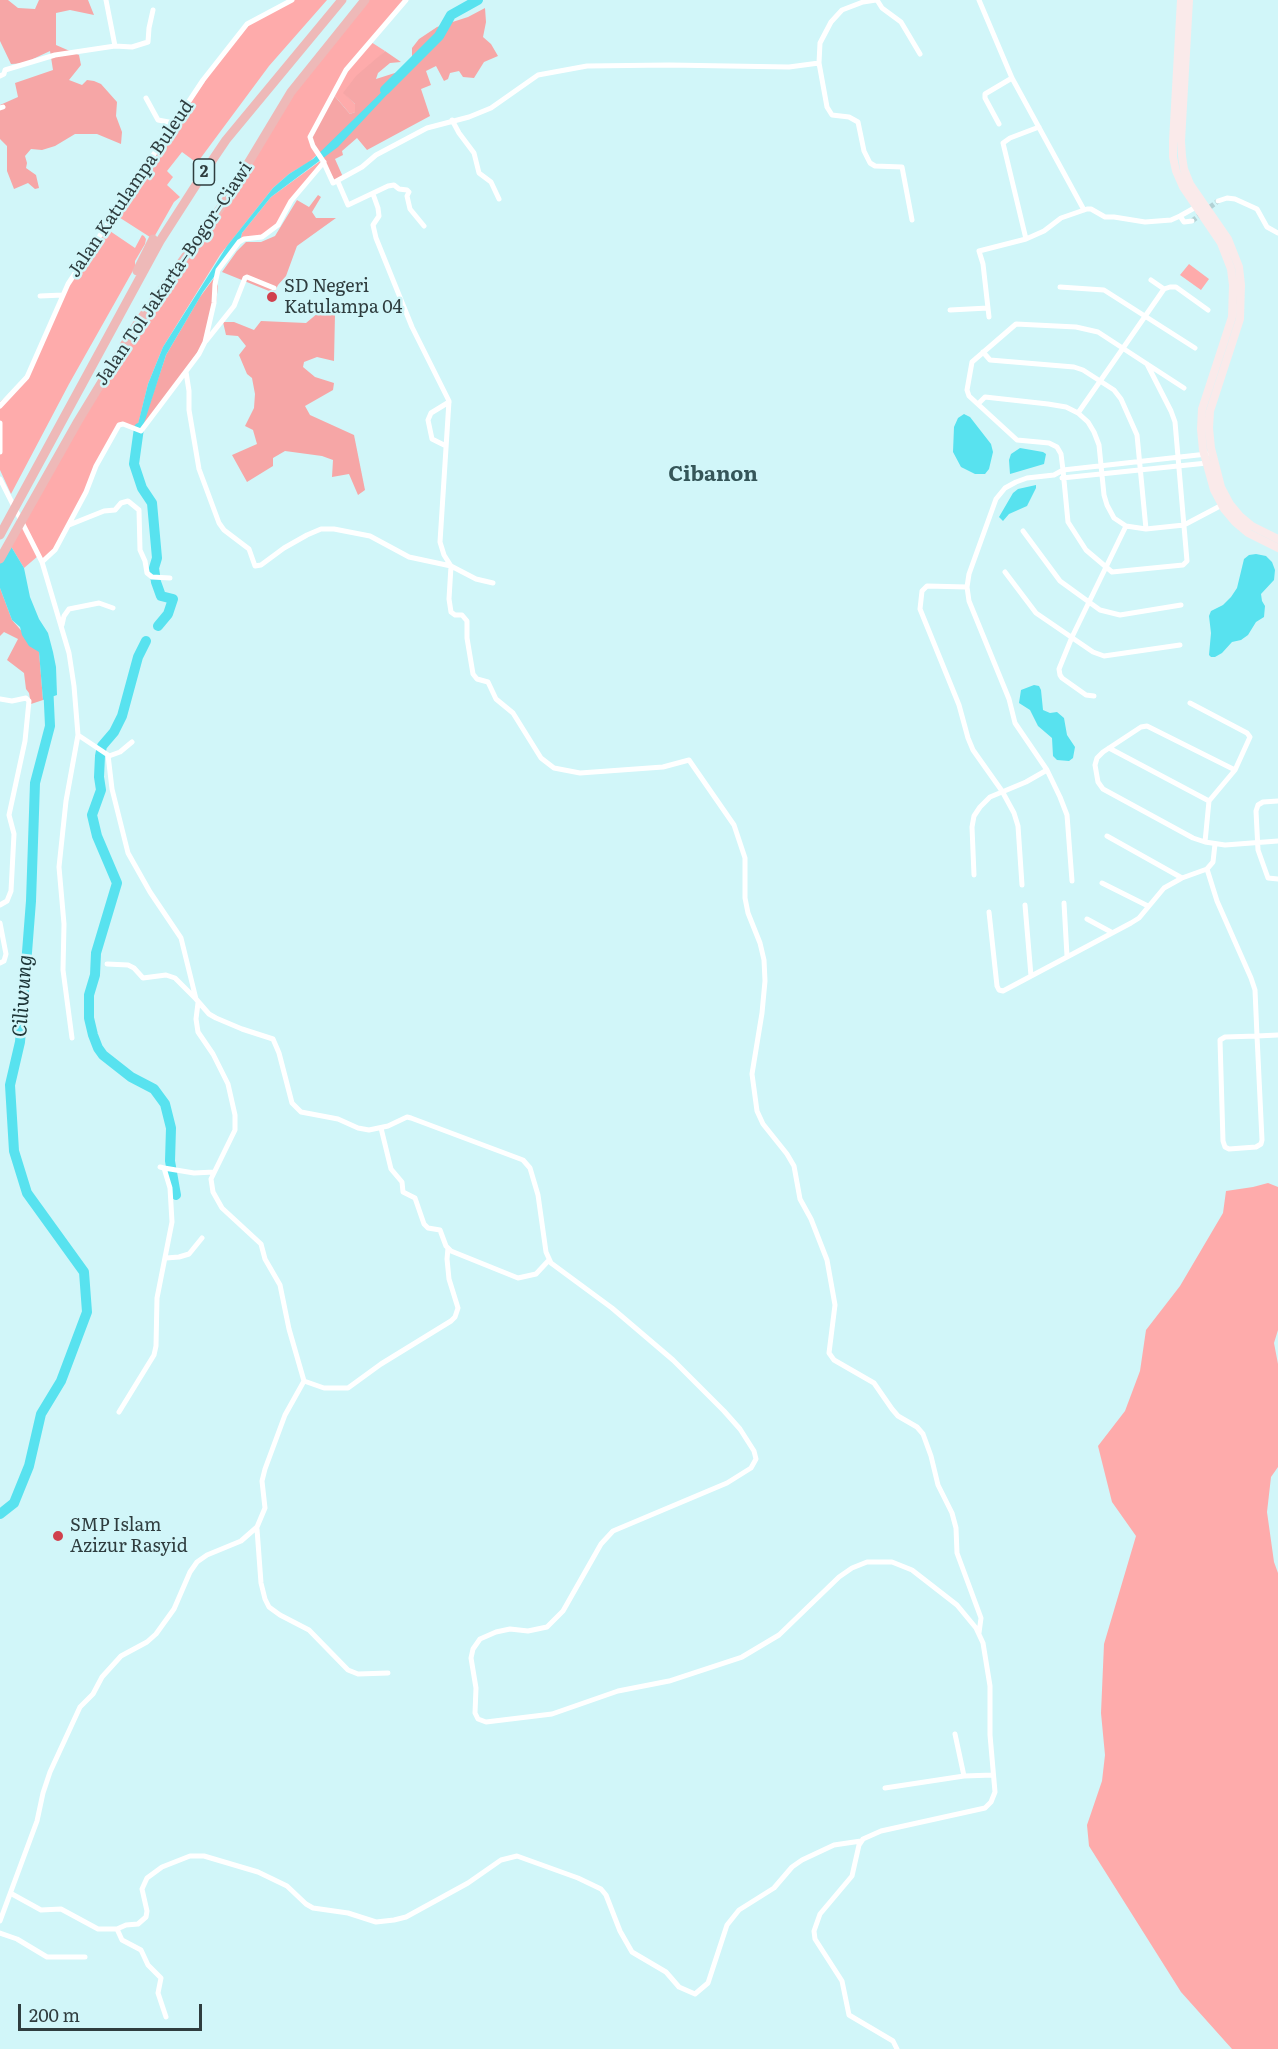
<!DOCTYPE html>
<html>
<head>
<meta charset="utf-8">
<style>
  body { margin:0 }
  #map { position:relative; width:1278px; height:2049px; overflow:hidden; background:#d1f6f9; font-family:Literata,serif }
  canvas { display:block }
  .scale { position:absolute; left:18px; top:2004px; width:184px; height:27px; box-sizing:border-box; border:3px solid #2f3d3f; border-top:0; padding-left:8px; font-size:18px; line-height:21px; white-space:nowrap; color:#2f3d3f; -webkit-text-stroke:4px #d1f6f9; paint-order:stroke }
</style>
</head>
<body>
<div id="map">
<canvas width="1278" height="2049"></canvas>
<div class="scale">200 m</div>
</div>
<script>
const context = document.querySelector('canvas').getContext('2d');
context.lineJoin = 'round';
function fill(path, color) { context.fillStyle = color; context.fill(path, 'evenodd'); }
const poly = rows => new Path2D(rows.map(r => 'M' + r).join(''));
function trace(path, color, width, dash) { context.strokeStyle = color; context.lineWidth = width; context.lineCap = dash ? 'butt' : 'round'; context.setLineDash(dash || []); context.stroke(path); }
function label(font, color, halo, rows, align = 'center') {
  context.font = font + ' Literata,serif'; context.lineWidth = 5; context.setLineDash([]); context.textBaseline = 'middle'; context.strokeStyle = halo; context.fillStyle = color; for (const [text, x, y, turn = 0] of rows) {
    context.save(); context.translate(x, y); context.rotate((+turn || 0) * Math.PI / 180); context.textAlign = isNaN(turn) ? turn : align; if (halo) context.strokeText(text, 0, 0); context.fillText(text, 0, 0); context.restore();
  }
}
const green = poly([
  [292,0,327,0,269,66,197,163,182,152,167,171,173,177,167,185,180,197,174,202,153,239,114,214,240,30],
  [365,0,406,0,371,42,385,51,344,93,355,104,355,112,350,114,333,94,319,153,309,162,289,174,273,188,220,255,163,347,148,384,137,429,119,425,55,550,42,562,38,556,24,568,9,543,82,414,226,200,291,92],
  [323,159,270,232,240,241,242,233,271,197],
  [104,227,135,248,142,235,144,236,146,239,145,244,135,261,135,267,69,384,11,494,0,470,0,402,25,380,61,295],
  [1189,264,1209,279,1201,290,1180,275],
  [1268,1183,1278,1187,1278,1330,1274,1343,1278,1364,1278,1467,1271,1477,1267,1512,1274,1562,1278,1573,1278,2049,1232,2049,1181,1992,1089,1846,1087,1825,1102,1781,1105,1755,1101,1713,1104,1644,1136,1536,1112,1502,1098,1446,1125,1411,1140,1371,1146,1330,1180,1286,1223,1213,1226,1191,1253,1187]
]);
const forest = poly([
  [0,0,8,0,18,8,35,9,39,0,88,0,94,15,70,10,56,13,56,45,79,55,81,65,69,80,82,85,87,80,94,81,101,84,117,102,116,116,122,132,121,144,97,134,75,134,55,146,42,150,31,149,25,156,27,163,26,168,36,175,39,188,35,189,28,183,14,189,7,171,7,146,0,139,0,105,18,97,15,83,53,70,50,51,33,59,29,63,11,64,0,41],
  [485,8,486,22,483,37,491,44,498,56,484,62,474,78,463,77,459,71,450,73,448,79,444,81,436,66,426,71,431,85,421,89,430,116,367,150,357,138,342,151,343,155,335,159,343,177,335,181,310,137,332,93,350,114,355,112,355,104,343,93,356,76,385,51,401,62,390,63,378,73,376,79,398,72,412,57,412,48,419,39,437,27,468,17],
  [318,195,321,197,312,212,316,218,336,218,297,246,286,276,278,285,274,293,222,272,237,251,246,242,261,242,275,236,297,200,309,207],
  [214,278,218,286,216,303,205,342,141,430,166,355,200,297],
  [324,308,335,314,334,361,317,357,304,362,303,367,315,377,334,383,333,390,305,406,310,415,354,435,365,490,358,495,349,474,332,477,333,460,322,456,285,451,273,458,273,466,247,482,232,455,257,444,253,430,245,426,254,408,255,394,252,378,247,374,239,355,246,346,238,336,226,335,223,322,234,322,254,330,261,321,306,323],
  [0,588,12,620,39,651,43,700,31,704,29,693,26,689,24,673,7,660,18,639,4,632,0,636]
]);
const water = poly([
  [393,81,396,85,338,147,271,197,242,233,240,241,203,292,166,355,139,439,137,441,134,440,148,384,163,347,227,246,273,188,289,174,313,159],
  [964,414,970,417,991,444,993,452,989,469,985,474,975,474,961,467,953,452,954,427,958,418],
  [1020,448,1043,452,1046,454,1044,464,1010,474,1009,460,1011,454],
  [1036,485,1036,488,1027,506,1009,514,1003,521,999,517,1013,493,1018,489],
  [9,543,24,568,30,597,39,619,48,633,53,652,56,667,57,695,43,700,39,652,29,646,22,635,20,627,12,620,0,588,0,559],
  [1256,554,1266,556,1272,562,1275,570,1274,580,1261,594,1262,601,1265,606,1264,617,1256,622,1248,635,1241,640,1232,642,1222,653,1215,657,1211,657,1209,655,1211,633,1209,616,1211,611,1223,605,1231,597,1237,588,1244,559,1249,555],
  [1034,685,1039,686,1041,690,1043,710,1050,713,1057,712,1064,718,1067,735,1075,747,1073,758,1069,761,1057,760,1053,756,1052,738,1038,726,1030,710,1019,703,1021,690]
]);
const river = poly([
  [385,90,439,36,451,15,478,0],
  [139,428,134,464,142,488,152,503,157,558,154,568,156,582,161,596,173,599,168,614,158,626],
  [146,641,138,657,122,716,114,732,102,746,100,756,99,777,101,790,92,815,97,836,117,883,96,953,95,975,89,995,89,1018,93,1035,98,1048,103,1055,131,1077,154,1089,165,1104,171,1128,170,1161,176,1195],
  [0,1514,14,1503,29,1466,41,1414,61,1381,87,1312,84,1272,27,1193,14,1151,10,1085,20,1042,31,901,35,783,50,726,48,683]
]);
const streetTunnel = poly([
  [1192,221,1218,201]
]);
const street = poly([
  [106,0,115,46],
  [406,0,346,70,310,137,313,146,323,161,333,183,362,167,376,155,427,128,469,117,491,108,538,75,587,66,669,65,789,67,819,63],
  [876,0,863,2,842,10,831,22,820,43,819,63,827,107,832,115,849,117,858,122,864,151,870,163,875,166,902,167,912,220],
  [877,0,882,8,901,22,920,54],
  [979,0,1012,78,1084,210],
  [0,76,4,74,5,70,55,55,115,46,132,47,148,42,149,28,153,10],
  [146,98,158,120,174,123],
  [0,108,3,107],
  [452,120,459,133,474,153,479,173,491,182,499,199],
  [999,124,985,98,985,94,1012,78],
  [338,182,348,205,388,186,394,185,399,189,407,190,409,192,407,196,410,209,424,226],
  [373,194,378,208,379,216,373,225,376,238,412,327,449,401,440,542,444,555,451,566,449,599,451,612,455,615,462,615,467,621,467,638,473,674,477,679,488,682,496,699,513,713,541,758,554,768,580,773,663,767,689,760,734,825,745,858,745,898,748,913,760,943,764,960,765,981,762,1013,752,1074,757,1111,763,1124,787,1154,794,1166,800,1199,811,1219,827,1260,835,1305,829,1353,834,1360,874,1383,892,1409,898,1416,917,1427,923,1434,931,1456,938,1485,952,1513,956,1528,957,1553,981,1618,979,1633],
  [1218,201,1227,198,1235,199,1257,209,1267,227,1278,233],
  [1180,216,1196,207],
  [1026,239,1044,231,1061,218,1087,209,1091,209,1105,217,1114,217,1145,222,1171,220,1180,216,1184,222,1192,221],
  [1151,280,1164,289],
  [1060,287,1104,290,1195,348],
  [1164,289,1170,287,1176,287,1208,310],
  [40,296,63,295],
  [950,310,988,308],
  [989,317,983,264,979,251,1026,239,1003,143,1010,138,1039,127],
  [206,341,234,306,245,278,247,277,274,288],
  [983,352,990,360,1074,367,1083,370,1114,390,1121,399,1137,435,1146,529],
  [1147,364,1171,411,1175,422,1187,561,1183,565,1112,572,1086,550,1068,522,1063,470,1061,454,1057,447,1049,443,1017,440,969,396,967,390,972,362,1016,324,1076,327,1098,332,1147,364,1184,388],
  [186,372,189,391,189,410,199,469,219,523,224,530,249,549,255,566,261,565,284,548,307,535,321,529,334,529,370,536,409,557,451,566,476,579,493,583],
  [978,404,985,397,1048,404,1066,407,1078,413,1088,422,1094,432,1099,445,1104,495,1107,505,1114,518,1126,526,1146,529,1184,525,1222,505],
  [0,406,27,377,68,284,203,80,247,24,292,0],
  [1078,413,1164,289],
  [0,423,0,452],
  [446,446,432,439,428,420,431,413,449,402],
  [1062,478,1207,463],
  [0,479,42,562,58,616,69,653,74,686,78,735,108,755,112,789,128,853,150,892,181,938,196,999,209,1014,216,1018,242,1029,273,1039,279,1053,292,1103,301,1112,338,1119,358,1128,369,1130,388,1126,407,1117,411,1118,523,1160,530,1168,538,1195,546,1252,551,1263,612,1308,673,1360,724,1411,740,1429,754,1451,756,1459,751,1468,727,1483,613,1531,601,1544,563,1611,547,1627,528,1631,510,1629,496,1632,480,1639,473,1649,471,1658,476,1688,475,1713,478,1719,486,1722,552,1714,618,1691,669,1681,742,1657,779,1635,839,1577,852,1568,867,1562,892,1562,912,1570,957,1605,976,1628,983,1643,990,1686,990,1735,995,1792,991,1802,985,1808,881,1831,863,1839,859,1845,852,1876,820,1914,814,1931,815,1939,842,1981,849,2015,893,2041,897,2049],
  [69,525,104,511,115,510,121,503,128,501,139,510,140,550,145,561,147,573,152,577,170,578],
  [1023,531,1060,581,1100,610,1120,615,1181,605],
  [42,562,55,550,86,492,96,466,119,425,123,424,141,431,199,354,205,342,214,303,215,284,218,270,239,242,244,239,262,237,278,225,291,201,324,162],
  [1005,572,1036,613,1093,652,1104,656,1180,645],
  [967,587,927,586,922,591,920,609,959,705,968,738,973,750,1002,791,1014,813,1018,826,1022,885],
  [62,625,64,616,69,609,99,603,113,608],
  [1094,696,1086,695,1062,678,1060,675,1059,669,1072,637,1126,526],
  [0,699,12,701,26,698,29,701,25,741,9,815,14,834,11,891,7,901,0,905],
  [1190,703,1247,733,1250,737,1235,770,1209,801,1205,842],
  [1109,748,1209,801],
  [109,756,120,752,132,742],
  [1235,770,1147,726,1141,727,1103,752,1097,758,1095,765,1098,782,1103,789,1193,838,1205,842,1225,845,1278,841],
  [1278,801,1263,802,1258,805,1256,811,1258,850,1268,878,1278,879],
  [1107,836,1182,878],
  [1207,869,1217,901,1251,978,1255,990,1257,1036,1262,1140,1261,1144,1256,1147,1229,1149,1225,1147,1223,1141,1220,1040,1225,1037,1257,1036,1278,1035],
  [974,875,972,827,974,816,980,807,990,797,1026,782,1047,770],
  [1072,881,1067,815,1060,797,1047,770,1015,723,1009,699,969,601,967,587,969,574,996,499,1005,488,1016,482,1027,478,1054,475,1063,470,1207,454],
  [1102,883,1148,906],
  [1064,903,1067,956],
  [1025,905,1031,976],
  [989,912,997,986,999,990,1003,991,1131,923,1139,918,1164,888,1182,878,1207,869,1213,862,1215,844],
  [1087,919,1111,932],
  [0,923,6,954,4,961,0,963],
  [107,964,128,965,134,968,143,978,166,975,175,978,196,999],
  [72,1038,63,970,64,924,59,867,66,801,78,735],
  [381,1128,391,1169,402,1182,403,1192,415,1198,424,1224,428,1228,440,1230,446,1246,451,1251,518,1278,536,1274,549,1260],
  [164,1168,194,1173,214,1172],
  [166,1258,179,1257,189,1254,202,1238],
  [304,1381,324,1388,348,1388,381,1364,451,1321,455,1317,458,1308,449,1279,447,1259,448,1248],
  [119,1412,154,1355,156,1346,157,1298,172,1222,170,1188,164,1168,160,1167],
  [257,1529,261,1583,265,1599,269,1607,280,1615,309,1630,348,1670,358,1674,388,1673],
  [955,1734,964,1776],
  [885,1788,964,1776,993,1775],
  [12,1894,41,1910,61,1909,98,1929,117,1929,122,1940,141,1950,148,1965,161,1978,158,1993,166,2017],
  [0,1921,37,1821,43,1793,50,1772,80,1707,93,1694,102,1677,121,1656,147,1642,156,1634,174,1609,190,1572,197,1562,207,1555,241,1541,257,1527,265,1508,262,1481,265,1469,285,1415,304,1381,289,1329,280,1285,265,1259,261,1244,222,1208,213,1192,211,1179,235,1130,235,1115,228,1084,213,1054,198,1032,196,1019,198,1003],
  [117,1929,126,1925,138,1924,146,1917,147,1911,142,1889,147,1878,162,1867,190,1856,204,1856,258,1872,287,1886,306,1904,313,1908,348,1913,376,1922,394,1920,406,1917,468,1883,501,1860,517,1856,578,1878,601,1889,606,1895,620,1931,632,1952,666,1972,679,1987,695,1994,708,1983,727,1925,739,1910,774,1888,792,1867,802,1860,834,1845,861,1841],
  [0,1933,17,1939,47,1957,85,1957]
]);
const secondary = poly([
  [1181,0,1173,141,1173,157,1176,171,1183,187,1221,243,1231,269,1233,285,1232,317,1202,409,1201,429,1203,450,1214,490,1224,509,1235,522,1248,533,1278,548],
  [1189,0,1181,141,1182,156,1184,169,1190,184,1228,239,1239,267,1241,285,1240,319,1210,411,1209,428,1211,448,1221,487,1230,504,1240,516,1252,526,1278,539]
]);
const highway = poly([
  [137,271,153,239],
  [0,535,160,241,203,174,226,140,342,0],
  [0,559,78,421,137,324,226,200,291,92,365,0]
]);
const markers = [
  [272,297,6,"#d0404d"],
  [58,1536,6,"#d0404d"]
];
const shields = [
  [204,172,21]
];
const shieldNames = [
  ["2",204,172]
];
const streetNames = [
  ["Jalan Katulampa Buleud",131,189,-56],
  ["Jalan Tol Jakarta–Bogor–Ciawi",174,274,-56]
];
const poiNames = [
  ["SD Negeri",284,287],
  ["Katulampa 04",284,308],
  ["SMP Islam",70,1526],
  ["Azizur Rasyid",70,1547]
];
const waterNames = [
  ["Ciliwung",23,996,-86]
];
const quarterNames = [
  ["Cibanon",713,475]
];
fill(green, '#feabab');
fill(forest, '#f6a6a6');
fill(water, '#58e2ef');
trace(river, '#58e2ef', 10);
trace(streetTunnel, '#b1d1d4', 5, [5, 2.5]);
trace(street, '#fff', 5);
trace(secondary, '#faeaea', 8);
trace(highway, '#eeb9b8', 9);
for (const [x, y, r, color] of markers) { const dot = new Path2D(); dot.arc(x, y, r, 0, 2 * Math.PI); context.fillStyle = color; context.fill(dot); trace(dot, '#d1f6f9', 2); }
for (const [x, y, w] of shields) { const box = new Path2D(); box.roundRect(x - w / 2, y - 13, w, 26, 4.5); context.fillStyle = '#d1f6f9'; context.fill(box); trace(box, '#2f3d3f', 1.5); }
label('bold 16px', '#2f3d3f', null, shieldNames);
label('18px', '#2f3d3f', '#d1f6f9', streetNames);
label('18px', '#2f3d3f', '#d1f6f9', poiNames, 'left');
label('italic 20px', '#1c3436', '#d1f6f9', waterNames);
label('bold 21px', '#355659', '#d1f6f9', quarterNames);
</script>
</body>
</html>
